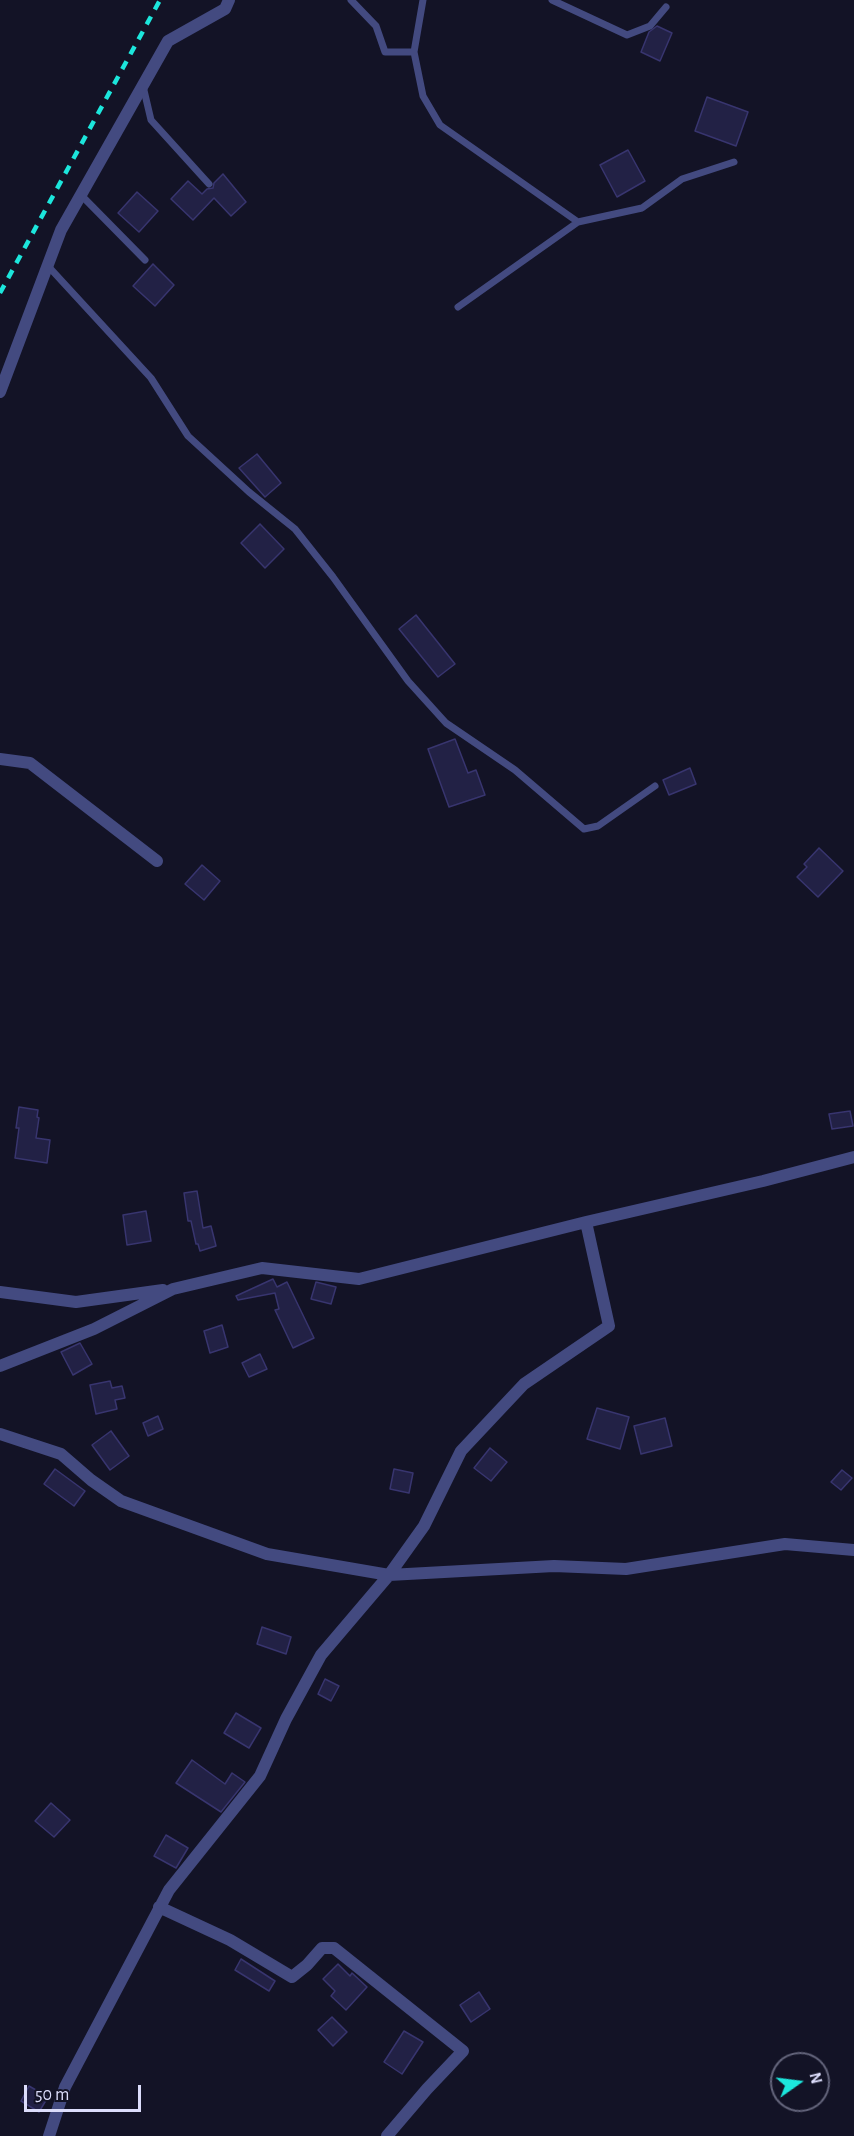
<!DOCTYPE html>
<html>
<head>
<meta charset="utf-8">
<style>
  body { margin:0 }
  #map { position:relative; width:854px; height:2136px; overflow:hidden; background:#131326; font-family:"Alegreya Sans",sans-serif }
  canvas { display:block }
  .north { position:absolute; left:770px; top:2052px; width:60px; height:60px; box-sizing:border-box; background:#131326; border:2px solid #63647b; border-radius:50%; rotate:76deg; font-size:16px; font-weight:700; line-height:24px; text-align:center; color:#dcddfb }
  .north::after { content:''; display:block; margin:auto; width:21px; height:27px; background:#1ce6dc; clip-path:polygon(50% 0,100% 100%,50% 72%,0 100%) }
  .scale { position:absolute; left:24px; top:2085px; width:117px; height:27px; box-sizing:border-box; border:3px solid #dcddfb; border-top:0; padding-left:8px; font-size:18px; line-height:21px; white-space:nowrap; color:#dcddfb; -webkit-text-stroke:4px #131326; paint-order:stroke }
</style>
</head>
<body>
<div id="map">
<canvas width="854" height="2136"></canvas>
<div class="north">N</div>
<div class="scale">50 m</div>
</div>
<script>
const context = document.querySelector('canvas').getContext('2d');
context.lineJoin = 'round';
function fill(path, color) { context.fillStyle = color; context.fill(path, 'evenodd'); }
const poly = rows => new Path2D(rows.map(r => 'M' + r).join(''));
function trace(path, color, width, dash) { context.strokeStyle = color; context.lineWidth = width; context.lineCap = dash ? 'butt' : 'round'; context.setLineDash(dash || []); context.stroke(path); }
const building = poly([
  [657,26,672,33,660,61,641,52,649,32,657,26],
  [707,97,748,112,736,146,695,131,707,97],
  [628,150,645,181,617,197,600,165,628,150],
  [223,174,246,202,231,216,214,198,193,220,171,199,188,181,202,194,207,189,213,188,214,183,223,174],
  [137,192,158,211,139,232,118,213,137,192],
  [153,264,174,285,155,306,133,286,153,264],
  [257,454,281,483,265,497,239,468,257,454],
  [260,524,284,549,265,568,241,543,260,524],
  [416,615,455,664,438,677,399,629,416,615],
  [455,739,468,773,476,770,485,795,449,807,428,749,455,739],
  [690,768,696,784,669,795,663,780,690,768],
  [819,848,843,871,818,897,797,877,807,867,804,864,819,848],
  [202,865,220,881,204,900,185,884,202,865],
  [19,1107,38,1110,37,1117,39,1118,36,1138,50,1140,47,1163,15,1158,19,1128,16,1128,19,1107],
  [850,1111,853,1126,832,1129,829,1114,850,1111],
  [197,1191,203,1228,211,1226,216,1246,200,1251,198,1244,196,1244,191,1221,188,1221,184,1193,197,1191],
  [146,1211,151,1241,127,1245,123,1215,146,1211],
  [273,1279,277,1287,287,1282,314,1338,293,1348,275,1310,279,1309,275,1293,238,1300,236,1296,273,1279],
  [316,1282,336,1287,331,1304,311,1299,316,1282],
  [222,1325,228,1347,210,1353,204,1331,222,1325],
  [80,1343,92,1364,73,1375,61,1352,80,1343],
  [260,1354,267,1369,249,1377,242,1363,260,1354],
  [110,1381,112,1388,122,1386,125,1398,115,1400,117,1409,96,1414,90,1385,110,1381],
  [597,1408,629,1417,620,1449,587,1439,597,1408],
  [158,1416,163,1429,148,1436,143,1423,158,1416],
  [665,1418,672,1446,641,1454,634,1426,665,1418],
  [111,1431,129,1456,110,1470,92,1445,111,1431],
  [490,1448,507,1462,491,1481,474,1468,490,1448],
  [55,1469,85,1491,74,1506,44,1484,55,1469],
  [394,1469,413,1473,409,1493,390,1489,394,1469],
  [842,1470,852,1478,841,1490,831,1482,842,1470],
  [262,1627,291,1637,286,1654,257,1644,262,1627],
  [325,1679,339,1686,331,1701,318,1694,325,1679],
  [236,1713,261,1728,249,1748,224,1733,236,1713],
  [192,1760,225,1784,232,1773,245,1782,221,1812,176,1783,192,1760],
  [51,1803,70,1820,54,1837,35,1821,51,1803],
  [166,1835,188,1848,176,1868,154,1856,166,1835],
  [241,1959,275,1981,269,1991,235,1970,241,1959],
  [338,1964,350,1976,352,1973,367,1987,346,2010,331,1996,335,1991,323,1979,338,1964],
  [479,1992,490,2009,471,2022,460,2005,479,1992],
  [332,2017,347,2032,333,2046,318,2030,332,2017],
  [404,2031,423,2042,402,2074,384,2062,404,2031],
  [29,2086,48,2097,39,2112,21,2101,29,2086]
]);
const lane = poly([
  [351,0,376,26,385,52,414,52,423,96,440,125,578,222,458,307],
  [552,0,627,35,650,26,666,7],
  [414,52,423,0],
  [143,86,151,120,209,184],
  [81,195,145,260],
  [578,222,642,208,682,179,734,162],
  [48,266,151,378,188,436,249,492,295,529,333,577,408,681,446,723,515,770,584,829,598,826,655,786]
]);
const street = poly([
  [0,392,61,230,168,41,225,9,229,0],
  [0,759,30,763,157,861],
  [0,1292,76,1302,163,1290],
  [0,1366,94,1329,173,1289,262,1268,359,1279,586,1222,763,1181,854,1157],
  [0,1434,61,1454,91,1480,121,1501,267,1554,389,1575,554,1566,626,1569,785,1544,854,1550],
  [159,1907,230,1940,292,1977,307,1965,322,1948,334,1948,463,2051,427,2089,387,2136],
  [49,2136,65,2087,169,1890,260,1776,286,1719,321,1655,389,1575,424,1526,461,1451,524,1384,609,1326,586,1222]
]);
const rail = poly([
  [0,293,160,0]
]);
fill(building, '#222145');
trace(building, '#38356f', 1.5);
trace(lane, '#434a80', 7);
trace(street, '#434a80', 12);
trace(rail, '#1ce6dc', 4.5, [9, 8]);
</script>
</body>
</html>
